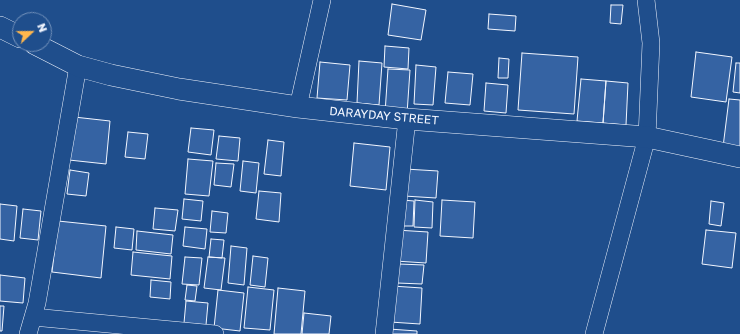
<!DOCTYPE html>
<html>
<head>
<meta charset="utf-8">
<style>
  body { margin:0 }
  #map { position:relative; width:740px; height:334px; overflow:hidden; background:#1f4e8c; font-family:"Golos Text",sans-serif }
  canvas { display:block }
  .north { position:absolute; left:12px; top:12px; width:40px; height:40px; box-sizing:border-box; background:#1f4e8c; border:1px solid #7391ba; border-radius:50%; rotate:68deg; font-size:11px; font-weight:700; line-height:16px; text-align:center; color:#f2f6ff }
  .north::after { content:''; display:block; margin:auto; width:14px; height:18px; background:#ffb74d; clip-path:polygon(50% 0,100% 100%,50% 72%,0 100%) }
</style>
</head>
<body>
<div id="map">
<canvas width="740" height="334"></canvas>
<div class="north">N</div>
</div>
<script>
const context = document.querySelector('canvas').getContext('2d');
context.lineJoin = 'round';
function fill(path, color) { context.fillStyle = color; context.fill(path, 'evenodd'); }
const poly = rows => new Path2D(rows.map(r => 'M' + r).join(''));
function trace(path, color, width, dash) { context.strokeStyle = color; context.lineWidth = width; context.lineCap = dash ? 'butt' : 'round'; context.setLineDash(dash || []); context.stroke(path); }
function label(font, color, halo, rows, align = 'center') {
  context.font = font + ' "Golos Text",sans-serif'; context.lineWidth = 3; context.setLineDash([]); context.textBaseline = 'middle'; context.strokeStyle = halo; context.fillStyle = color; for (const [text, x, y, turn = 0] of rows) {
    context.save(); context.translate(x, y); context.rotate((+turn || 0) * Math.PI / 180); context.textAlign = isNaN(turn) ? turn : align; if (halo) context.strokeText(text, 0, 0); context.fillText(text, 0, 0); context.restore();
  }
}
const building = poly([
  [392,4,426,10,421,40,388,35,392,4],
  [611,5,623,5,621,24,610,23,611,5],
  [489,14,516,16,515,31,488,29,489,14],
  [385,46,409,48,408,69,384,67,385,46],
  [696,52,732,57,726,102,691,97,696,52],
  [522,53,578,57,574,114,518,110,522,53],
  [499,58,509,59,508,78,498,78,499,58],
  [359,61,382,63,379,105,357,103,359,61],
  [320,62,350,65,347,100,317,98,320,62],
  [736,63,740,63,740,93,733,92,736,63],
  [416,65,436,67,433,105,414,104,416,65],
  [388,69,410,70,407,114,385,113,388,69],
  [448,72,473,74,470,105,445,103,448,72],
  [581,79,606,81,603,123,577,121,581,79],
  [606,81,628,83,626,125,603,123,606,81],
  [486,83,508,85,506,113,484,111,486,83],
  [729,99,740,100,740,149,723,147,729,99],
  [74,117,110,121,106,164,69,160,74,117],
  [191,128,214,130,211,155,188,152,191,128],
  [128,132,148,134,145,159,125,157,128,132],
  [219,136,240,138,238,161,216,159,219,136],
  [268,140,284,142,281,176,264,174,268,140],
  [354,143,390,147,386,190,350,186,354,143],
  [188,159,213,161,209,196,185,194,188,159],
  [243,161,259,163,256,193,240,191,243,161],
  [216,163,234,164,231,187,214,185,216,163],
  [405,169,438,171,436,198,404,196,405,169],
  [70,170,89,173,86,196,67,194,70,170],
  [259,191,281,193,279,222,256,219,259,191],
  [184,199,203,201,201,221,182,219,184,199],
  [402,200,414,201,413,226,401,226,402,200],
  [415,200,433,202,432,228,414,227,415,200],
  [442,200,475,202,473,238,440,236,442,200],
  [711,201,724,203,721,226,709,224,711,201],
  [0,204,17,206,14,241,0,239,0,204],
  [155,208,178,210,175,231,153,229,155,208],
  [23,209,41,211,38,240,20,238,23,209],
  [212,211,228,213,226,233,210,232,212,211],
  [58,221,106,226,101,278,52,272,58,221],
  [116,227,134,229,132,250,114,248,116,227],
  [185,227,207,229,205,249,183,246,185,227],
  [396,230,428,232,426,263,395,261,396,230],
  [706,230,736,233,732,268,702,264,706,230],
  [137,231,173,235,171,254,136,250,137,231],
  [211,239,224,240,222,258,209,257,211,239],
  [231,246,247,248,244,285,228,283,231,246],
  [133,252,172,256,170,279,131,275,133,252],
  [253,256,268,258,265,287,250,285,253,256],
  [185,257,202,258,199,285,182,284,185,257],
  [208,257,225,258,221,290,204,288,208,257],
  [399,264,424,265,422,284,397,283,399,264],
  [0,275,25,278,23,303,0,301,0,275],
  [151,280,171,282,170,299,150,297,151,280],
  [187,285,197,286,195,301,185,300,187,285],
  [392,286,422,288,420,324,390,322,392,286],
  [248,287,274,290,270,330,244,328,248,287],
  [278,288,305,291,301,334,274,334,278,288],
  [218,290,244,293,240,331,214,328,218,290],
  [186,301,208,303,206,325,184,323,186,301],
  [0,306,4,306,2,331,0,331,0,306],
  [304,313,331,316,329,334,302,334,304,313],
  [389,329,417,331,417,334,389,334,389,329]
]);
const minor = poly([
  [298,107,322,0],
  [33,317,215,334],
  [28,334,37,303,78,66],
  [384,334,407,119],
  [594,334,647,137,651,43,646,0]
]);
const tertiary = poly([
  [0,27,20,37],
  [35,44,78,66,111,75,179,89,298,107,407,119,647,137,740,157]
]);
const streetNames = [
  ["DARAYDAY STREET",384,116,5]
];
fill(building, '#3563a3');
trace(building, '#f2f6ff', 1);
trace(minor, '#f2f6ff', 18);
trace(tertiary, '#f2f6ff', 22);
trace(minor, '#1f4e8c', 17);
trace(tertiary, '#1f4e8c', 21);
label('12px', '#f2f6ff', '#1f4e8c', streetNames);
</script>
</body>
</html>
